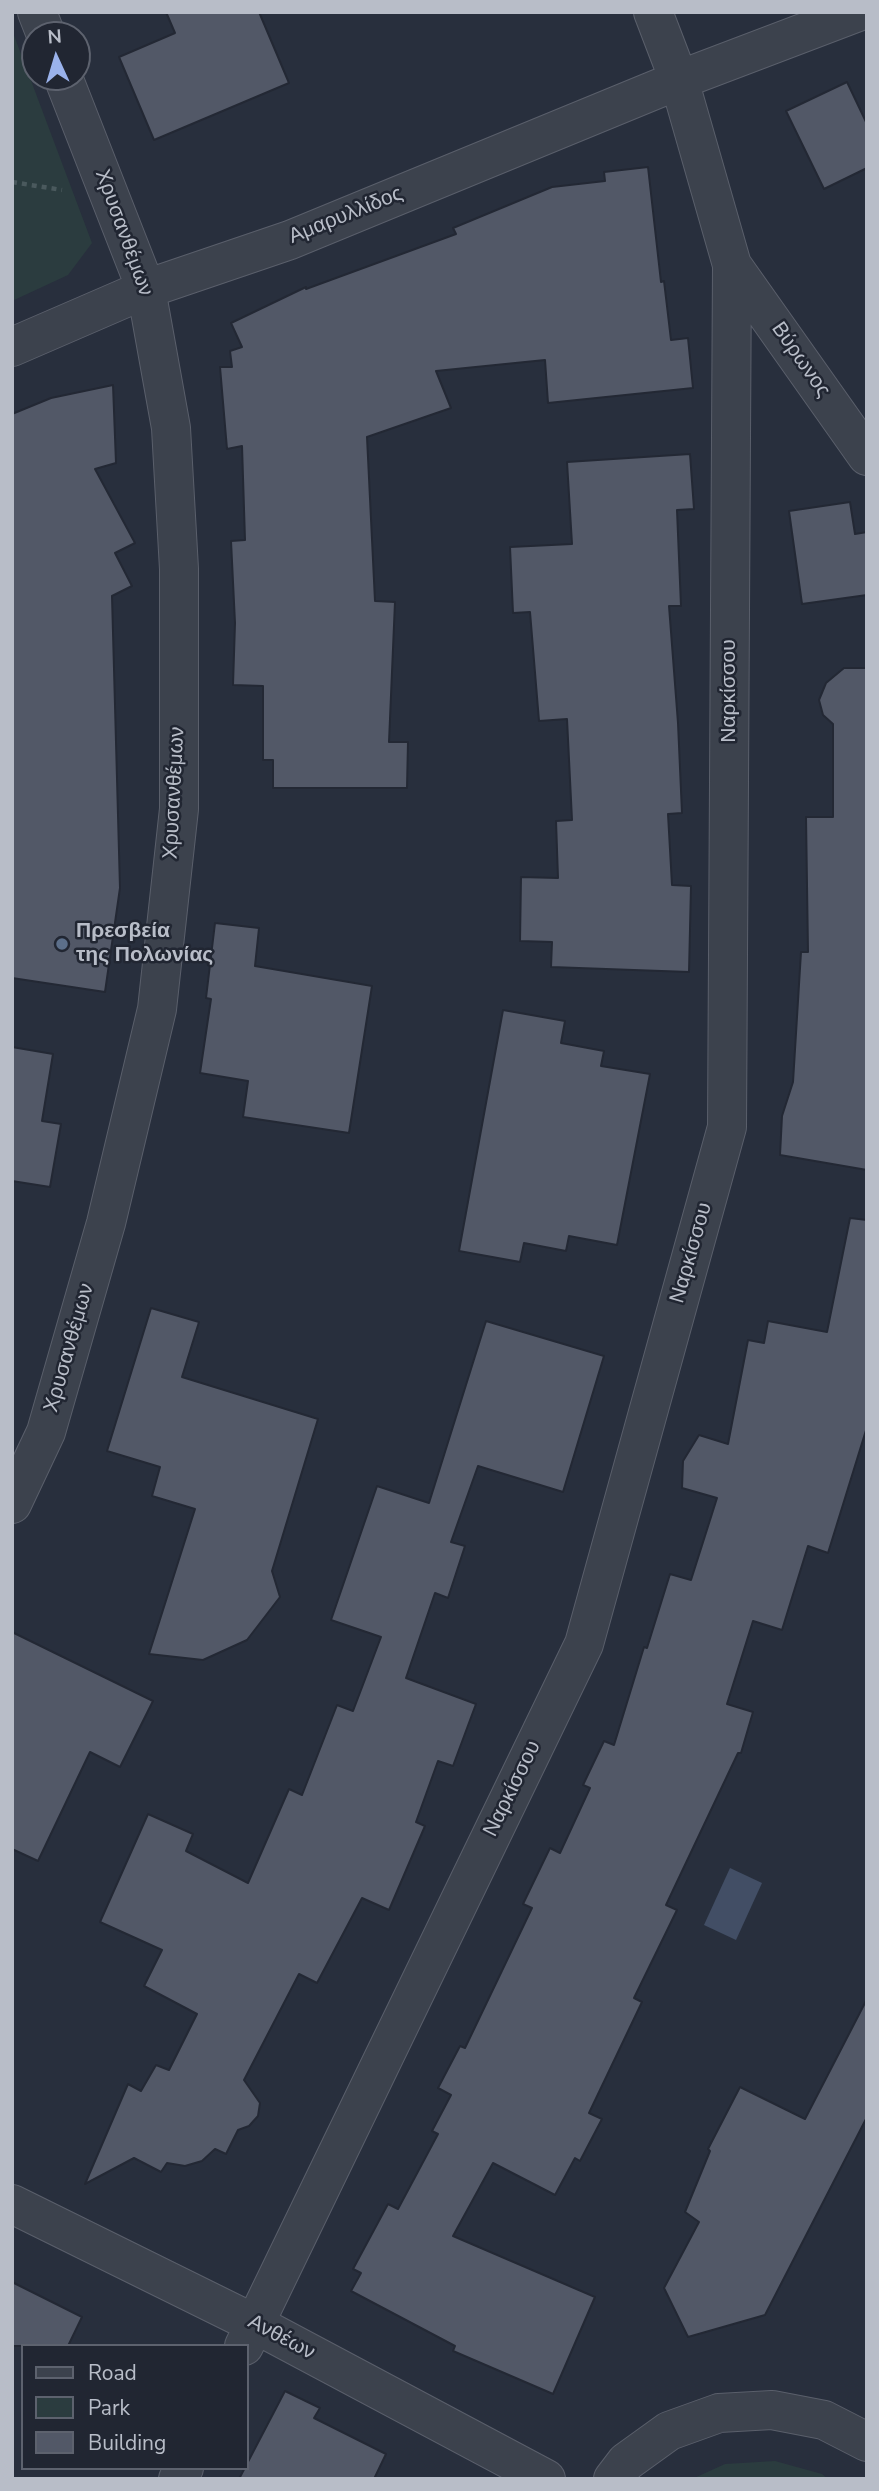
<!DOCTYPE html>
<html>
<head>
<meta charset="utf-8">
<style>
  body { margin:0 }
  #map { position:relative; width:879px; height:2491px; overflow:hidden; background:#282f3d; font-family:"Nunito Sans",sans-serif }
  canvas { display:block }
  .frame { position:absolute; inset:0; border:14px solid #b8bdc8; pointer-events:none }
  .legend { position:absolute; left:21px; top:2344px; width:228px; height:126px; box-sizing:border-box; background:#212632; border:2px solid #5d626e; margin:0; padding:9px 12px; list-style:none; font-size:21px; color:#b8bdc8 }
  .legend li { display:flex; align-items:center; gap:14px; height:35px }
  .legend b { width:35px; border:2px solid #5d626e }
  .north { position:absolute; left:21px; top:21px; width:70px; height:70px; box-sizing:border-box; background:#212632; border:2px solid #5d626e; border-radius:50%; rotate:356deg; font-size:19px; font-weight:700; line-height:28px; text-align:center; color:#b8bdc8 }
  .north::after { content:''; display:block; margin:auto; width:24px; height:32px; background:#9ab2eb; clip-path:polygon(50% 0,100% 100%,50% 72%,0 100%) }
</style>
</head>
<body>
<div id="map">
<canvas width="879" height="2491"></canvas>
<div class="frame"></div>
<ul class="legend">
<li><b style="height:9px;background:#3c424d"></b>Road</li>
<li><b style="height:19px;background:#2b3c3f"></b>Park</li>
<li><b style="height:19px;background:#525867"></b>Building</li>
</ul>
<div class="north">N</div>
</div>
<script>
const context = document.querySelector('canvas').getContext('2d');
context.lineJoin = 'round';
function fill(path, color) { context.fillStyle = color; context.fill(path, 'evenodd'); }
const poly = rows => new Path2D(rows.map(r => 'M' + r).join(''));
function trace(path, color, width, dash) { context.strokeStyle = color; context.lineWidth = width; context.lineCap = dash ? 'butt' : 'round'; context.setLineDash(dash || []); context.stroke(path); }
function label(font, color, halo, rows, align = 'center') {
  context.font = font + ' "Nunito Sans",sans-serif'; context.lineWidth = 5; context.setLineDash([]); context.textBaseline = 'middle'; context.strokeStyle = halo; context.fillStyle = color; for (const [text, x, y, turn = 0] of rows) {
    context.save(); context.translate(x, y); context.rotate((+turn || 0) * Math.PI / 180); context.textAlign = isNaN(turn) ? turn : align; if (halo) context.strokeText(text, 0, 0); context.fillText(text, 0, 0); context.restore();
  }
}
const green = poly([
  [12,30,92,243,68,275,12,301],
  [775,2461,822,2474,828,2479,692,2479,725,2464]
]);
const water = poly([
  [730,1868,762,1883,736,1940,704,1925]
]);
const building = poly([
  [166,12,259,12,289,83,154,140,119,57,175,33,166,12],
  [847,82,867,124,867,168,824,189,786,111,847,82],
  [648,167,661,282,664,281,671,340,688,338,693,388,548,403,545,360,436,371,451,408,367,437,375,601,395,602,389,742,408,742,407,788,273,788,273,760,263,760,263,686,233,685,235,623,231,541,245,540,242,446,227,449,220,367,232,367,230,351,242,347,231,323,306,287,306,289,456,234,453,228,552,187,605,181,604,172,648,167],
  [113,385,116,463,95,469,135,543,115,553,132,586,112,596,120,888,105,992,12,978,12,414,51,398,113,385],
  [690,454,694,509,677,510,681,606,669,606,678,723,682,813,668,814,672,885,691,886,689,972,551,967,552,942,520,941,521,877,558,878,556,821,572,820,567,719,539,721,530,612,513,613,510,547,572,544,567,462,690,454],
  [850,502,855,534,867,532,867,595,802,604,789,511,850,502],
  [844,668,867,668,867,1170,780,1155,782,1116,793,1082,801,952,808,952,806,817,833,817,833,724,823,715,819,700,826,683,844,668],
  [215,923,259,928,255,966,372,986,349,1133,243,1117,248,1081,200,1073,211,999,206,998,215,923],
  [503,1010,565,1021,561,1043,604,1051,601,1066,650,1074,617,1245,569,1236,566,1251,524,1243,520,1262,459,1251,503,1010],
  [12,1047,53,1054,42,1121,61,1124,50,1187,12,1181,12,1047],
  [850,1218,867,1220,867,1427,828,1553,808,1546,782,1630,753,1621,727,1704,753,1712,741,1753,738,1753,666,1905,677,1910,634,1998,642,2002,589,2113,602,2119,580,2161,575,2158,555,2195,493,2163,453,2236,595,2297,553,2394,453,2351,455,2346,351,2291,361,2273,353,2269,388,2204,398,2209,438,2134,432,2131,451,2095,438,2088,460,2046,465,2048,532,1908,523,1904,550,1848,560,1853,590,1788,583,1785,604,1741,614,1745,644,1647,647,1648,670,1574,691,1580,717,1498,682,1488,683,1461,699,1435,728,1444,748,1340,764,1343,768,1321,827,1332,850,1218],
  [151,1308,199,1322,182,1377,318,1419,272,1571,280,1597,247,1640,203,1660,149,1654,195,1509,152,1496,160,1467,107,1451,151,1308],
  [486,1321,604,1356,563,1492,478,1466,451,1542,465,1546,448,1598,435,1593,406,1678,476,1704,453,1766,438,1761,416,1822,425,1826,389,1910,362,1898,317,1983,299,1974,244,2080,260,2103,258,2116,249,2126,238,2130,226,2154,215,2149,202,2161,185,2166,167,2163,161,2172,134,2158,85,2184,128,2084,141,2091,156,2065,169,2070,197,2014,144,1986,162,1950,100,1922,148,1814,193,1834,186,1851,248,1883,289,1789,302,1795,337,1705,353,1711,381,1637,331,1620,377,1486,429,1503,486,1321],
  [12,1632,153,1701,120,1767,90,1752,38,1861,12,1849,12,1632],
  [867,1999,867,2117,765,2315,688,2337,664,2288,699,2222,685,2212,710,2151,708,2149,740,2087,805,2119,867,1999],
  [12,2282,82,2317,68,2346,12,2346,12,2282],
  [285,2391,320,2408,314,2418,386,2454,374,2479,239,2479,285,2391]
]);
const path = poly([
  [12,182,62,190]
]);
const minor = poly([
  [37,12,46,35],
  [732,265,867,456],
  [12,347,146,289,290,240,679,80,858,12],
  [12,1504,46,1432,106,1223,157,1009,179,809,179,569,171,428,146,289,63,77],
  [12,2204,255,2324,546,2479],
  [244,2346,584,1644,727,1127,732,265,679,80,653,12],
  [178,2479,184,2468]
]);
const tertiary = poly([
  [613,2479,626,2462,669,2431,719,2413,772,2410,824,2420,867,2442]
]);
const markers = [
  [62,944,7,"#5c6f8a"]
];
const streetNames = [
  ["Αμαρυλλίδος",346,216,-22],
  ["Χρυσανθέμων",123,233,70],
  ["Βύρωνος",800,360,55],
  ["Ναρκίσσου",730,691,-90],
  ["Χρυσανθέμων",175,793,-87],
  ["Ναρκίσσου",692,1253,-74],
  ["Χρυσανθέμων",70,1348,-74],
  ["Ναρκίσσου",513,1789,-64],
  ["Ανθέων",281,2338,28]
];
const poiNames = [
  ["Πρεσβεία",76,932],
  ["της Πολωνίας",76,956]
];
fill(green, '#2b3c3f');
fill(water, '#424e65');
fill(building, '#525867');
trace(building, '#232834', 2);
trace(minor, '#5a5f6b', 40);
trace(tertiary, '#5a5f6b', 40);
trace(path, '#4a595d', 4.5, [5, 5]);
trace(minor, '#3c424d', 38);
trace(tertiary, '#3c424d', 38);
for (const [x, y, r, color] of markers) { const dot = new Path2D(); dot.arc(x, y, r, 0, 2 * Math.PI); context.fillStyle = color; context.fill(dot); trace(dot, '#212632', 2.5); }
label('21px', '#b8bdc8', '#212632', streetNames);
label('bold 21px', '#b8bdc8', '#212632', poiNames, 'left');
</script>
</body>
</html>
